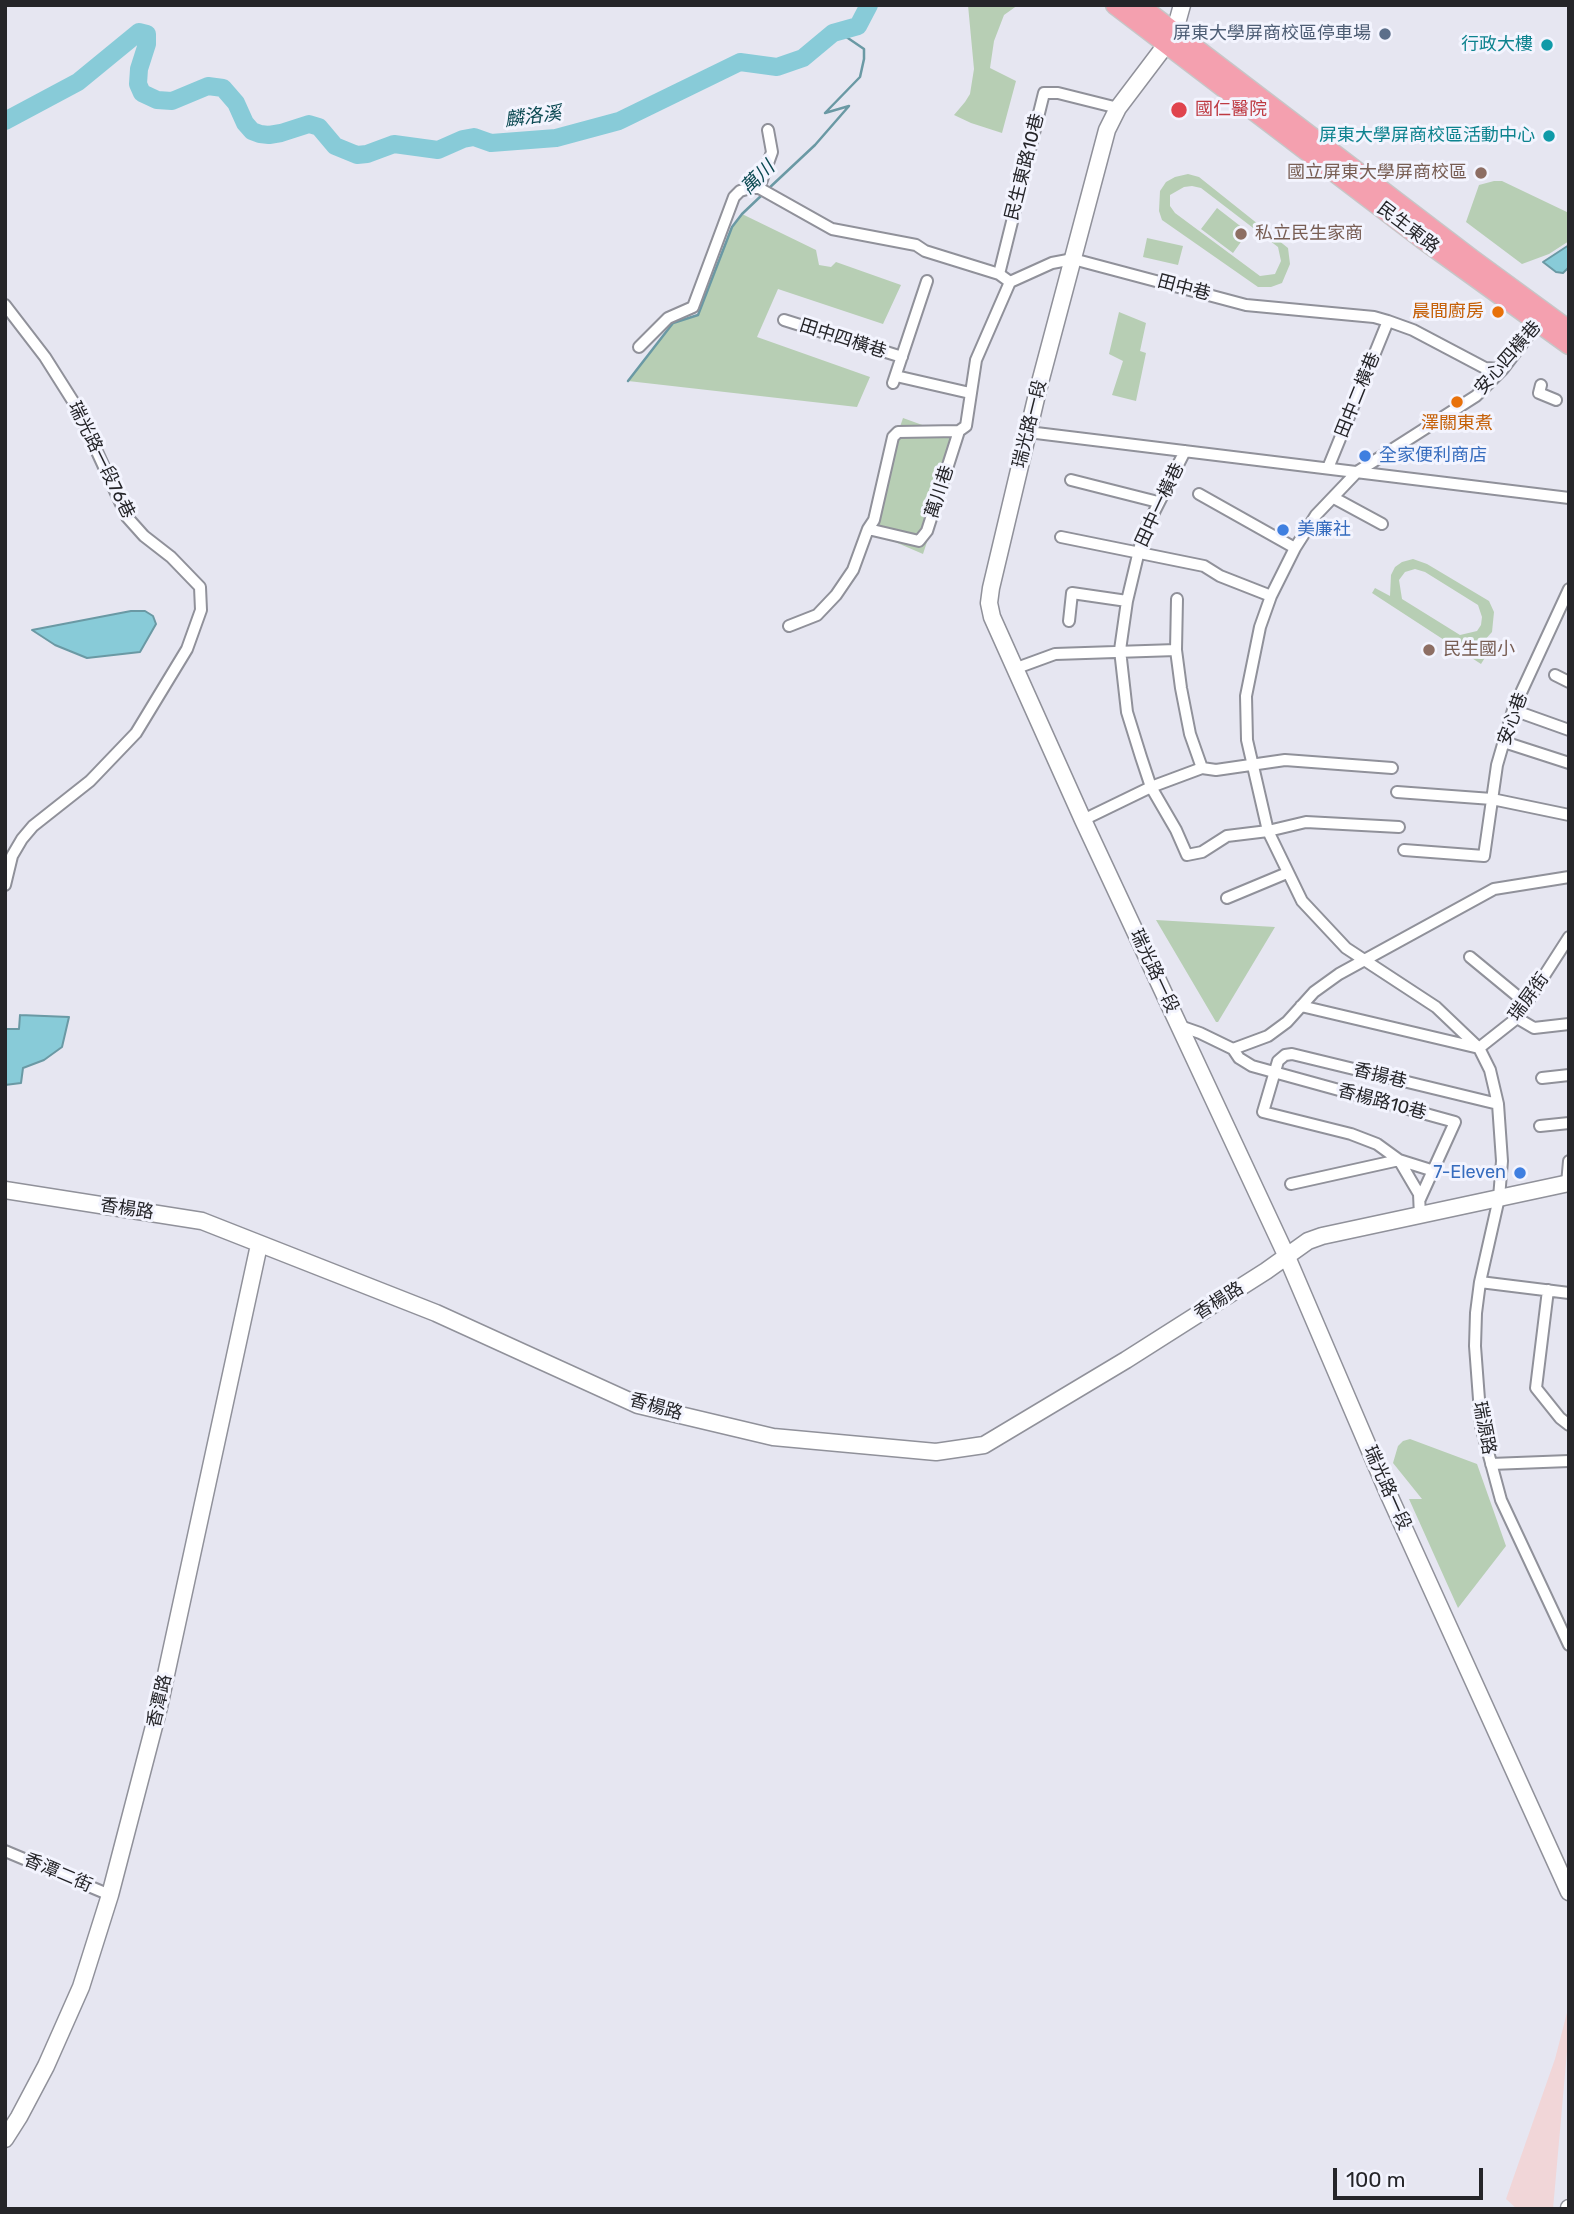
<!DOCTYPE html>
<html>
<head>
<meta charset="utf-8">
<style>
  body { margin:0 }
  #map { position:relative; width:1574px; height:2214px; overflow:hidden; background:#e6e6f1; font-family:Rubik,sans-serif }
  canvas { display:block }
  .frame { position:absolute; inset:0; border:7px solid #252529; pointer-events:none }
  .scale { position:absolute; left:1333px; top:2168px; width:150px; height:32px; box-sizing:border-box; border:4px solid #252529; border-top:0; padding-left:9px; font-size:21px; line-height:24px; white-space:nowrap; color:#252529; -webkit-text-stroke:5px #f3f4fe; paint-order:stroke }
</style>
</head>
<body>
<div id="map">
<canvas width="1574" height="2214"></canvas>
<div class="frame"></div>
<div class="scale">100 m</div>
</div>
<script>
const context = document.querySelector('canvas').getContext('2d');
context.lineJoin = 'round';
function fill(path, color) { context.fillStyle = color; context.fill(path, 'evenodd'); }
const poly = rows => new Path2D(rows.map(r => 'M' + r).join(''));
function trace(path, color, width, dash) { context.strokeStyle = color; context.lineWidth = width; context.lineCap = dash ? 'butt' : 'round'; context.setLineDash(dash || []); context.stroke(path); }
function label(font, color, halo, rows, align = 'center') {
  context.font = font + ' Rubik,"Noto Sans TC",sans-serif'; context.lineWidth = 6; context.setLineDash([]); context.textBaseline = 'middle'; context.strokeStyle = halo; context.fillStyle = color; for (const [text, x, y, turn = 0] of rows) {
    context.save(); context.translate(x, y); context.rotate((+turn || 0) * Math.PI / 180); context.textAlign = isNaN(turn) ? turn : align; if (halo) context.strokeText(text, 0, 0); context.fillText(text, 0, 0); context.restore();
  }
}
const industrial = poly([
  [1569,2005,1569,2029,1553,2209,1517,2209,1506,2199,1555,2059]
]);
const green = poly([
  [968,5,1018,5,1004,15,994,41,990,68,1016,81,1002,133,971,123,954,115,965,102,970,94,974,69],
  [1188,174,1199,177,1288,248,1290,264,1282,283,1271,287,1258,287,1162,220,1159,211,1160,191,1166,182,1175,177],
  [1192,186,1201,188,1278,247,1281,261,1275,274,1260,276,1175,213,1170,206,1170,195,1184,187],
  [1494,181,1502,181,1569,213,1569,241,1549,254,1522,264,1466,222,1479,185],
  [1217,208,1248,232,1233,253,1201,229],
  [742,214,816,250,819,265,831,267,836,262,901,285,883,324,778,289,757,337,870,377,857,407,628,381,673,323,698,315,732,227],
  [1147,238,1183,246,1178,265,1143,257],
  [1119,312,1146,323,1140,351,1146,353,1136,401,1112,395,1123,361,1109,354],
  [903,418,961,439,923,554,865,529],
  [1413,559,1427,564,1489,601,1494,612,1492,632,1483,642,1471,647,1486,656,1481,664,1372,593,1375,588,1390,596,1391,575,1395,567,1402,562],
  [1415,569,1425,572,1478,605,1482,617,1481,625,1477,631,1460,635,1402,599,1399,580,1405,572],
  [1156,920,1275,927,1218,1022,1216,1022],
  [1410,1439,1477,1464,1506,1546,1458,1608,1409,1499,1422,1499,1393,1463,1398,1446,1403,1441]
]);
const water = poly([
  [1569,245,1569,267,1563,273,1556,272,1543,262,1569,245],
  [131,611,145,611,153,616,156,624,140,652,87,658,55,645,32,630,131,611],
  [20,1015,69,1017,62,1047,44,1060,23,1068,21,1083,5,1085,5,1029,19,1029,20,1015]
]);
const stream = poly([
  [767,190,815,145,849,106,825,113,860,77,864,59,864,49,839,32],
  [628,381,673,323,698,315,732,227,742,214,762,195]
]);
const river = poly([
  [5,121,78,82,139,32,147,34,147,44,139,69,138,84,142,93,157,100,172,101,208,86,223,88,236,103,245,123,252,131,260,134,269,135,281,133,309,124,319,127,335,146,357,155,367,154,394,144,438,150,463,139,474,137,491,143,556,138,619,121,740,62,777,67,803,58,833,33,858,26,869,5]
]);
const street = poly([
  [759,188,772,152,768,130],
  [999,274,1044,93,1058,93,1118,108],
  [5,305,45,357,76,406,127,517,144,536,171,557,200,587,201,610,187,649,136,733,90,781,33,826,22,839,12,856,5,885],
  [1541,319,1503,369,1476,396,1357,472,1316,515,1295,548,1271,596,1260,627,1246,696,1247,740,1268,831,1302,901,1346,948,1436,1007,1479,1048,1490,1070,1498,1104,1502,1161,1499,1198,1480,1282,1476,1313,1475,1346,1481,1426,1501,1500,1569,1645],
  [784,320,902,357],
  [639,347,668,318,693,307,734,197,740,191,750,188,759,188,832,229,916,245,925,251,999,274,1010,282],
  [896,376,970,393],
  [893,383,927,281],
  [1541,385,1539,393,1556,400],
  [959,431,898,432,893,437,874,520,868,529,919,541,927,531,959,431,966,426,976,360,1010,282,1052,263,1073,259,1246,305,1374,317,1388,321,1413,330,1485,368,1503,369],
  [1028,432,1569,498],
  [1185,451,1143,534,1127,601,1120,650,1127,712,1141,757,1151,787,1176,830,1187,855,1202,852,1227,836,1268,831,1306,822,1399,827],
  [1328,468,1388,321],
  [1071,480,1158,502],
  [1199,494,1295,548],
  [1334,498,1382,524],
  [1061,537,1204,566,1220,576,1271,596],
  [1177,599,1176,650,1181,688,1190,734,1202,768],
  [1069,621,1072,593,1127,601],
  [789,626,817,615,836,595,853,570,868,529],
  [1014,669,1055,654,1176,650],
  [1555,675,1569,682],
  [1513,710,1569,730],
  [1504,742,1569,763],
  [1397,792,1492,799,1569,815],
  [1083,820,1151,787,1202,768,1216,770,1285,760,1392,768],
  [1404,850,1484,856,1497,765,1513,710,1569,589],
  [1227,898,1287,873],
  [1470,957,1527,1004],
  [1301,1006,1479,1048,1517,1018,1569,937],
  [1517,1018,1534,1028,1569,1024],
  [1180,1026,1200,1033,1233,1049,1239,1058,1252,1066,1455,1122,1420,1199],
  [1233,1049,1268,1036,1287,1022,1314,992,1339,974,1494,889,1569,877],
  [1542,1078,1569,1075],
  [1540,1126,1569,1123],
  [1399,1160,1419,1194,1420,1216],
  [1434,1171,1399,1160,1377,1144,1351,1134,1263,1112,1278,1061,1285,1055,1292,1054,1498,1104],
  [1291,1184,1399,1160],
  [1567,1184,1569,1161],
  [1480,1282,1569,1293],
  [1548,1290,1536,1388,1560,1418,1569,1425],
  [1491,1464,1569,1461],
  [5,1851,110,1895]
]);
const secondary = poly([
  [1182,5,1174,34,1118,108,1107,130,1038,390,991,588,989,603,992,617,1083,820,1287,1257,1388,1493,1569,1892],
  [5,1190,202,1221,436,1313,638,1405,773,1437,936,1452,984,1445,1126,1360,1266,1271,1308,1241,1322,1236,1569,1183],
  [5,2139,19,2117,46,2066,81,1987,110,1895,159,1707,259,1245],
  [1569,2209,1569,2208]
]);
const primary = poly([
  [1115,5,1422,239,1569,345],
  [1139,5,1472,259,1569,330]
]);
const markers = [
  [1385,34,7,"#5c6f8a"],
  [1547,45,7,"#0f9aa8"],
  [1179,110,9,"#e0444e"],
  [1549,136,7,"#0f9aa8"],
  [1481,173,7,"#8d6e63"],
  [1241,234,7,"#8d6e63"],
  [1498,312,7,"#e8710a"],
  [1457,402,7,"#e8710a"],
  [1365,456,7,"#3f7fe0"],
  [1283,530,7,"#3f7fe0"],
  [1429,650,7,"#8d6e63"],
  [1520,1173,7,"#3f7fe0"]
];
const serviceNames = [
  ["屏東大學屏商校區停車場",1371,34]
];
const cultureNames = [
  ["行政大樓",1533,45],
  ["屏東大學屏商校區活動中心",1535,136]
];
const healthNames = [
  ["國仁醫院",1195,110]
];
const streetNames = [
  ["民生東路10巷",1025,167,-76],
  ["民生東路",1408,228,37],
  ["田中巷",1184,288,15],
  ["田中四橫巷",843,339,18],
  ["安心四橫巷",1508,358,-49],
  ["田中二橫巷",1358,395,-68],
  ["瑞光路一段",1030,424,-76],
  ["瑞光路一段76巷",101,460,64],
  ["萬川巷",940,492,-72],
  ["田中一橫巷",1160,505,-65],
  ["安心巷",1513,719,-70],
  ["瑞光路一段",1154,971,65],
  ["瑞屏街",1529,997,-54],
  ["香揚巷",1380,1076,14],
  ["香楊路10巷",1382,1102,15],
  ["香楊路",127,1209,9],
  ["香楊路",1219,1301,-32],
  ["香楊路",656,1407,16],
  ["瑞源路",1484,1428,79],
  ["瑞光路一段",1387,1488,66],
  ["香潭路",160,1701,-77],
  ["香潭二街",58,1873,23]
];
const educationNames = [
  ["國立屏東大學屏商校區",1467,173,"right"],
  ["私立民生家商",1255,234],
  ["民生國小",1443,650]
];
const foodNames = [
  ["晨間廚房",1484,312],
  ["澤關東煮",1457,424,"center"]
];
const shopNames = [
  ["全家便利商店",1379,456],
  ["美廉社",1297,530],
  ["7-Eleven",1506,1173,"right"]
];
const waterNames = [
  ["麟洛溪",533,117,-7],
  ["萬川",758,178,-45]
];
fill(industrial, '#f1d6d8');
fill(green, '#b7ceb4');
fill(water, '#88cbd8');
trace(water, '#6a99a4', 2);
trace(stream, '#6a99a4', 2.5);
trace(river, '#88cbd8', 18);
trace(street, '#90919a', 14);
trace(secondary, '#90919a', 19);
trace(primary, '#c6c6c7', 21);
trace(street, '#fff', 10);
trace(secondary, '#fff', 16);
trace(primary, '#f4a0af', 18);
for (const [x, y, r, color] of markers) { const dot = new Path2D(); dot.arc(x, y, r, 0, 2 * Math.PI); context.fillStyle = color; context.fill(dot); trace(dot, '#f3f4fe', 2.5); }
label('18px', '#4e5e75', '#f3f4fe', serviceNames, 'right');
label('18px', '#0d838f', '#f3f4fe', cultureNames, 'right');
label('18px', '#be3a42', '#f3f4fe', healthNames, 'left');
label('18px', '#252529', '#f3f4fe', streetNames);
label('18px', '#785e54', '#f3f4fe', educationNames, 'left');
label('18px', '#c56008', '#f3f4fe', foodNames, 'right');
label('18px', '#366cbe', '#f3f4fe', shopNames, 'left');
label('italic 19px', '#0b4952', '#f3f4fe', waterNames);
</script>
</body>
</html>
